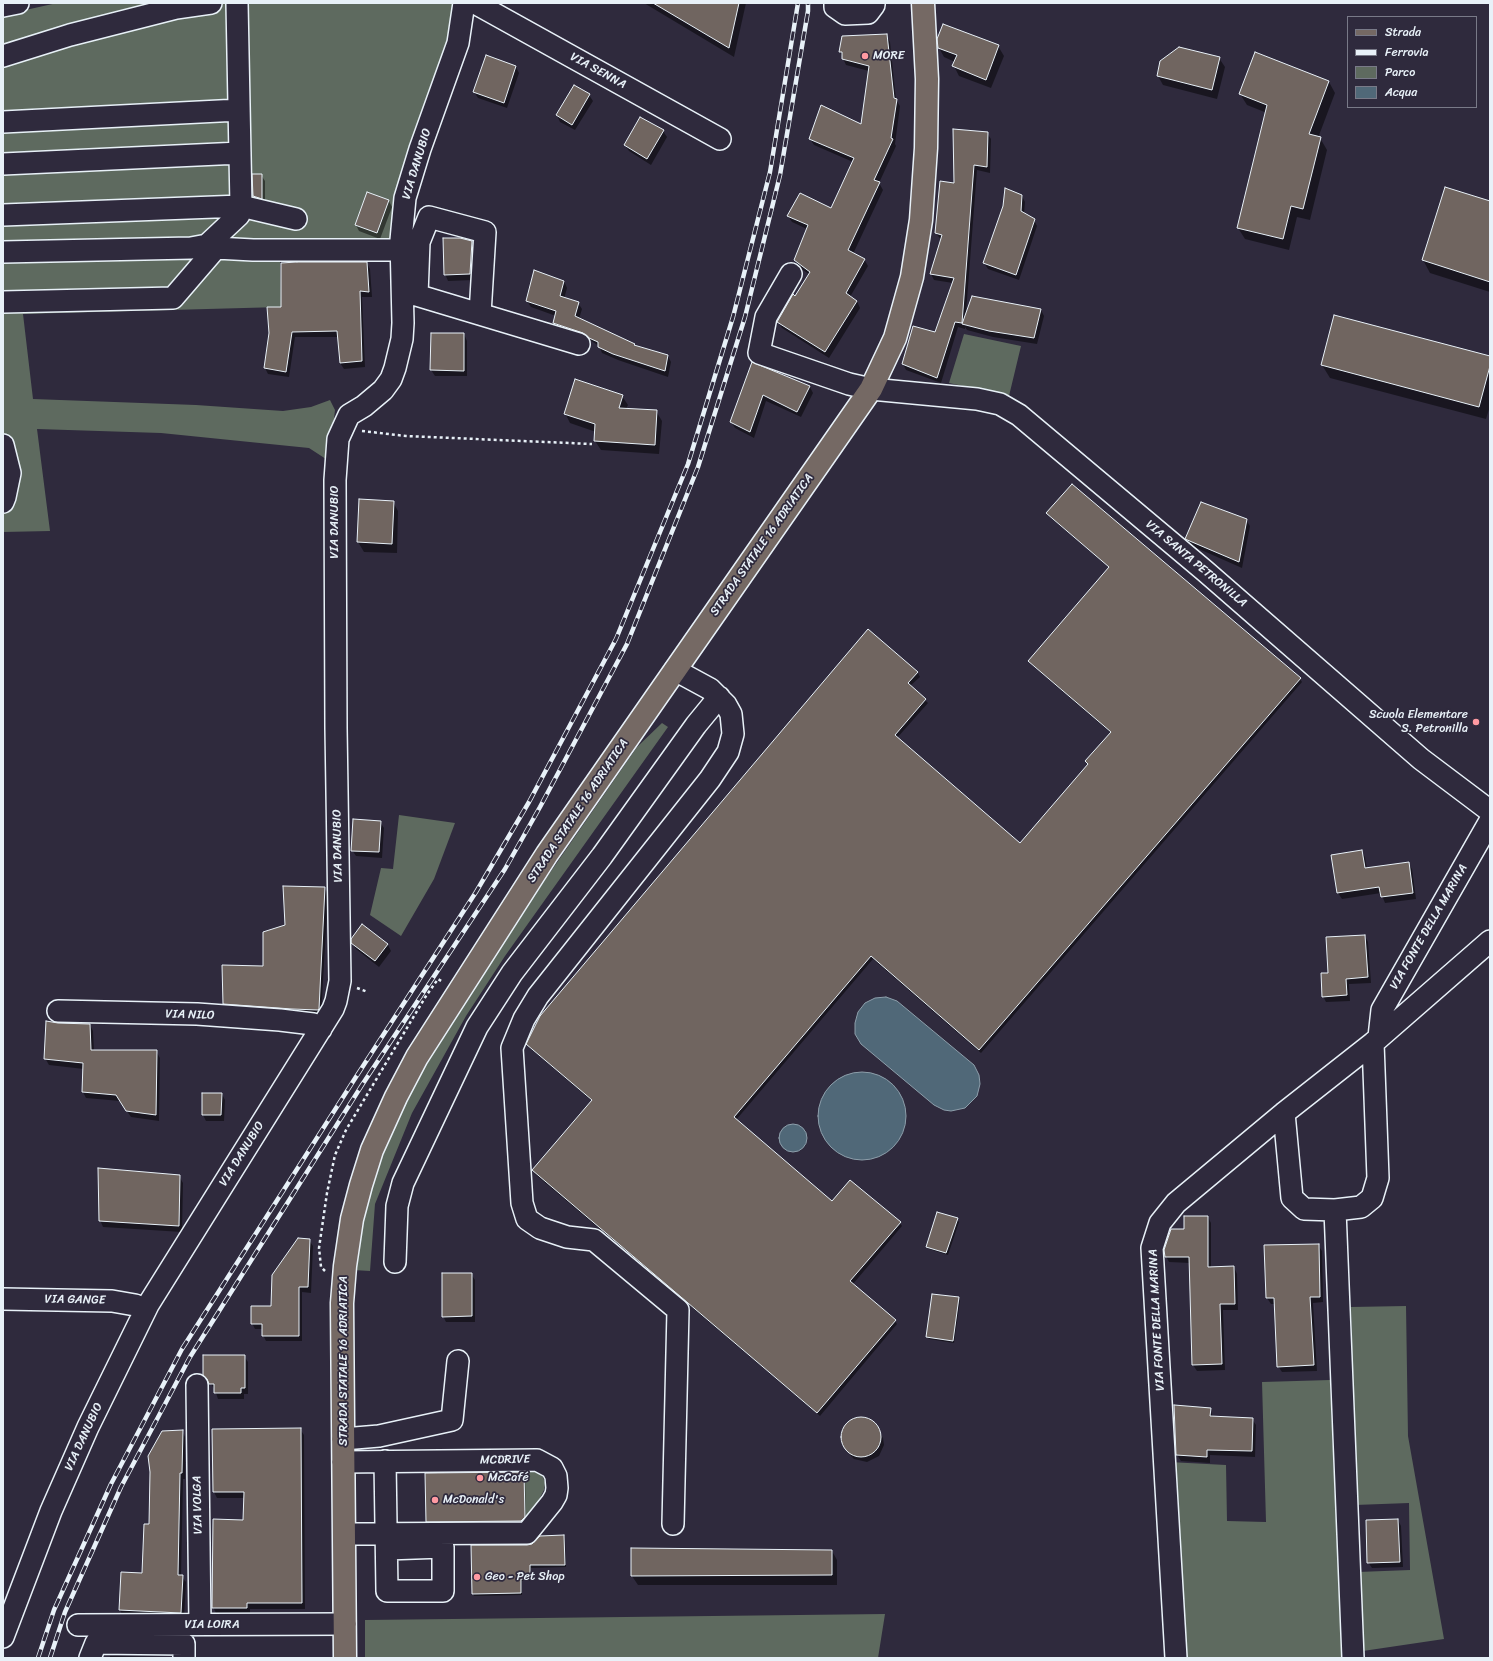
<!DOCTYPE html>
<html>
<head>
<meta charset="utf-8">
<style>
  body { margin:0 }
  #map { position:relative; width:1493px; height:1661px; overflow:hidden; background:#2f2a3d; font-family:Sriracha,sans-serif }
  canvas { display:block }
  .frame { position:absolute; inset:0; border:4px solid #e8f1f8; pointer-events:none }
  .legend { position:absolute; left:1347px; top:16px; width:130px; height:92px; box-sizing:border-box; background:#2f2a3d; border:1px solid #797a88; margin:0; padding:5px 7px; list-style:none; font-size:12px; color:#e8f1f8 }
  .legend li { display:flex; align-items:center; gap:8px; height:20px }
  .legend b { width:20px; border:1px solid #797a88 }
</style>
</head>
<body>
<div id="map">
<canvas width="1493" height="1661"></canvas>
<div class="frame"></div>
<ul class="legend">
<li><b style="height:5px;background:#756964"></b>Strada</li>
<li><b style="height:5px;background:#e8f1f8"></b>Ferrovia</li>
<li><b style="height:11px;background:#5e6a5f"></b>Parco</li>
<li><b style="height:11px;background:#506878"></b>Acqua</li>
</ul>
</div>
<script>
const context = document.querySelector('canvas').getContext('2d');
context.lineJoin = 'round';
function fill(path, color) { context.fillStyle = color; context.fill(path, 'evenodd'); }
const poly = rows => new Path2D(rows.map(r => 'M' + r).join(''));
function trace(path, color, width, dash) { context.strokeStyle = color; context.lineWidth = width; context.lineCap = dash ? 'butt' : 'round'; context.setLineDash(dash || []); context.stroke(path); }
function label(font, color, halo, rows, align = 'center') {
  context.font = font + ' Sriracha,sans-serif'; context.lineWidth = 3.5; context.setLineDash([]); context.textBaseline = 'middle'; context.strokeStyle = halo; context.fillStyle = color; for (const [text, x, y, turn = 0] of rows) {
    context.save(); context.translate(x, y); context.rotate((+turn || 0) * Math.PI / 180); context.textAlign = isNaN(turn) ? turn : align; if (halo) context.strokeText(text, 0, 0); context.fillText(text, 0, 0); context.restore();
  }
}
const green = poly([
  [57,3,468,3,473,18,422,144,398,245,280,249,281,307,23,314,33,399,196,405,283,411,311,407,330,400,335,410,329,461,309,448,161,433,37,429,50,531,3,532,3,15],
  [964,334,1021,346,1009,396,949,383],
  [662,723,668,727,505,956,466,1016,412,1113,375,1204,370,1271,353,1270,362,1202,412,1080,504,939,637,747],
  [399,815,455,823,434,879,401,936,370,915,381,868,393,869],
  [1406,1306,1408,1436,1444,1639,1363,1651,1358,1572,1410,1570,1409,1503,1355,1505,1351,1307],
  [1330,1380,1342,1658,1180,1658,1169,1462,1226,1465,1227,1521,1266,1522,1262,1382],
  [524,1470,534,1471,539,1473,543,1477,545,1483,544,1490,525,1527],
  [885,1614,878,1658,365,1658,365,1620]
]);
const water = poly([
  [886,997,897,1001,974,1065,979,1075,980,1084,977,1096,965,1108,951,1111,944,1110,934,1105,861,1044,855,1034,855,1023,858,1012,865,1003,875,998,886,997],
  '818 1116a44 44 0 1 1 88 0a44 44 0 1 1-88 0Z',
  '779 1138a14 14 0 1 1 28 0a14 14 0 1 1-28 0Z'
]);
const shadow = poly([
  [644,3,746,3,734,57],
  [886,35,890,42,896,100,900,106,895,144,896,146,879,183,883,190,853,254,864,259,868,266,850,297,857,301,860,308,829,358,782,328,778,322,810,275,799,267,795,260,807,229,792,222,788,216,831,209,853,162,814,145,810,139,862,125,869,71,846,65,840,52],
  [998,46,1004,56,991,88,959,76,954,66,955,62,944,57,939,48],
  [486,57,516,67,519,73,507,108,478,98,474,92],
  [1219,58,1225,67,1217,99,1163,85,1158,76],
  [1329,82,1335,93,1318,138,1320,138,1327,150,1310,220,1297,217,1289,250,1245,239,1238,228,1267,113,1247,105,1240,94],
  [589,95,593,101,575,130,560,122,557,115],
  [663,131,667,137,651,165,629,151,625,145],
  [987,133,991,139,990,173,977,170,966,313,972,297,1041,310,1044,316,1037,344,993,337,967,330,965,327,965,329,958,327,941,383,906,370,903,364,935,334,953,283,934,280,931,274,941,240,936,233,955,184],
  [261,175,265,181,265,204,257,202,254,196],
  [368,193,389,201,392,207,380,239,359,231,356,225],
  [1022,196,1025,202,1024,214,1034,220,1037,226,1019,280,988,269,984,263],
  [1490,202,1490,292,1430,273,1423,260],
  [472,242,475,248,473,280,448,281,445,274],
  [367,263,370,269,372,297,362,297,365,367,344,369,340,363,339,337,295,337,289,377,268,374,265,368,282,308],
  [564,281,567,288,564,299,578,303,582,309,579,319,634,345,635,347,668,356,671,362,668,377,618,360,602,353,599,346,587,338,558,330,554,323,556,316,531,307,527,301],
  [1335,316,1490,357,1490,406,1486,419,1330,378,1322,365],
  [464,334,467,341,467,376,435,376,431,370],
  [752,363,810,387,813,393,801,417,766,401,754,438,735,428,731,422],
  [622,396,628,405,626,409,656,411,662,421,659,454,601,450,595,441,596,432,570,423,565,413],
  [360,500,393,502,398,511,397,553,364,552,358,542],
  [1048,513,1300,679,1302,682,981,1053,873,959,736,1120,832,1202,900,1223,902,1226,853,1284,895,1321,897,1324,820,1416,535,1174,533,1170,592,1101,530,1048,528,1044,869,630,918,673,920,677,910,686,928,703,897,738,1020,844,1089,765,1086,762,1111,733,1032,665,1030,661,1110,568,1050,517],
  [1246,520,1250,526,1242,568,1190,545,1187,539],
  [380,822,384,828,382,858,356,856,352,850],
  [1361,851,1365,857,1367,869,1408,863,1412,869,1416,899,1385,903,1381,893,1342,899,1338,893,1332,856],
  [325,888,328,894,321,1016,227,1010,224,1004,264,967,286,925],
  [363,926,388,945,391,951,379,967,356,949,352,943],
  [1365,936,1368,942,1371,983,1349,984,1350,1001,1326,1002,1323,996,1329,974],
  [58,1024,90,1025,93,1031,94,1051,156,1051,160,1058,159,1121,131,1117,120,1101,86,1098,83,1092,84,1069,49,1065,45,1058],
  [222,1094,225,1100,224,1121,206,1121,203,1115],
  [179,1176,183,1183,182,1232,103,1227,100,1220],
  [1208,1217,1211,1223,1211,1268,1234,1267,1237,1274,1238,1310,1223,1310,1225,1370,1197,1371,1193,1365,1190,1263,1169,1262,1166,1256,1185,1230],
  [957,1219,959,1222,948,1255,929,1249,927,1247],
  [309,1240,313,1246,311,1293,302,1292,302,1341,266,1341,263,1335,263,1329,255,1329,252,1323,272,1307],
  [1318,1245,1322,1251,1323,1302,1313,1303,1317,1371,1282,1372,1278,1366,1275,1304,1271,1304,1267,1298],
  [471,1274,475,1280,475,1322,446,1322,443,1316],
  [958,1298,960,1301,954,1343,929,1339,927,1337],
  [244,1356,248,1362,248,1394,244,1394,244,1399,218,1399,215,1390,204,1374],
  [1210,1409,1213,1417,1252,1419,1256,1425,1255,1457,1210,1455,1210,1463,1181,1461,1177,1455],
  [858,1418,865,1418,876,1426,883,1438,884,1445,879,1456,867,1462,854,1459,850,1455,842,1436,847,1424],
  [300,1429,304,1435,305,1609,250,1609,250,1614,216,1613,213,1607,244,1521,244,1498,217,1498,214,1492],
  [182,1431,185,1437,185,1479,183,1479,181,1576,186,1582,184,1618,123,1616,120,1610,122,1573,143,1574,150,1525],
  [524,1473,525,1476,526,1520,523,1523,428,1524,427,1521],
  [1398,1520,1401,1526,1403,1567,1372,1568,1368,1562],
  [564,1536,565,1539,566,1567,531,1568,531,1581,522,1581,522,1595,474,1596,473,1593,527,1546],
  [832,1551,837,1560,837,1585,638,1585,632,1576],
  [110,1656,168,1657,169,1658,110,1658]
]);
const building = poly([
  [653,3,739,3,729,48,653,3],
  [943,24,999,45,986,80,952,66,957,55,938,48,937,39,943,24],
  [887,34,894,98,897,99,891,138,893,139,874,180,880,182,848,250,865,259,846,293,857,301,825,352,777,322,793,294,795,296,810,272,794,260,808,225,787,216,800,193,831,208,854,158,809,139,821,105,861,124,869,66,842,59,842,52,839,52,842,36,887,34],
  [1179,47,1220,57,1212,90,1157,76,1160,61,1179,47],
  [1255,52,1329,81,1309,134,1321,137,1303,209,1291,206,1283,239,1237,228,1267,105,1239,94,1255,52],
  [486,55,516,66,504,103,473,92,486,55],
  [574,85,590,94,572,125,556,115,574,85],
  [640,117,664,130,647,159,624,145,640,117],
  [953,129,988,132,987,167,974,165,962,323,955,322,937,378,902,364,913,326,935,332,954,278,930,274,942,235,935,233,940,181,954,183,953,129],
  [252,174,262,174,262,199,253,196,252,174],
  [1445,187,1490,201,1490,282,1422,260,1445,187],
  [1005,188,1022,195,1021,211,1035,219,1016,275,983,263,1003,206,1005,188],
  [367,192,389,200,377,233,355,225,367,192],
  [443,238,460,238,472,241,470,274,444,275,443,238],
  [297,262,367,262,369,292,360,291,362,361,340,363,337,331,292,332,286,372,264,368,269,333,267,307,281,307,281,263,297,262],
  [534,270,564,281,560,296,579,302,575,316,635,344,634,345,668,355,665,371,613,354,598,347,598,342,589,338,583,333,553,323,556,311,526,301,534,270],
  [972,296,1041,309,1034,338,989,331,962,324,972,296],
  [1334,315,1490,356,1490,366,1479,407,1321,365,1334,315],
  [431,333,464,333,464,371,430,370,431,333],
  [752,362,810,386,797,412,763,395,750,432,730,422,752,362],
  [575,379,623,395,619,408,657,410,655,445,594,441,595,424,564,414,575,379],
  [1072,484,1301,678,979,1050,871,956,734,1117,832,1201,850,1180,901,1222,850,1281,896,1320,817,1413,532,1170,592,1100,526,1044,540,1016,868,629,918,672,908,683,926,699,895,735,1020,843,1088,764,1085,761,1111,732,1028,661,1109,567,1046,513,1072,484],
  [359,499,394,501,392,544,357,542,359,499],
  [1201,502,1247,519,1239,562,1185,539,1201,502],
  [353,819,381,821,379,852,351,851,353,819],
  [1362,850,1365,868,1409,862,1413,893,1381,897,1379,887,1337,893,1331,855,1362,850],
  [283,886,325,887,319,1009,318,1010,292,1009,223,1004,222,965,263,966,263,932,285,925,283,886],
  [362,924,388,944,375,961,351,943,351,939,362,924],
  [1365,935,1368,977,1346,979,1347,995,1322,997,1321,973,1328,973,1326,937,1365,935],
  [46,1021,58,1023,90,1024,91,1050,157,1050,156,1115,126,1111,116,1095,82,1092,83,1063,44,1059,46,1021],
  [202,1093,222,1093,221,1115,202,1115,202,1093],
  [98,1168,180,1175,179,1226,99,1221,98,1168],
  [937,1212,958,1218,946,1253,926,1247,937,1212],
  [1184,1216,1208,1216,1208,1267,1234,1266,1235,1304,1220,1304,1222,1364,1192,1365,1189,1257,1165,1257,1164,1250,1171,1229,1184,1229,1184,1216],
  [298,1238,310,1239,308,1287,299,1287,299,1336,262,1336,262,1324,251,1324,251,1306,271,1306,272,1275,298,1238],
  [1319,1244,1320,1297,1310,1297,1314,1365,1277,1367,1274,1298,1266,1298,1264,1245,1319,1244],
  [442,1273,472,1273,472,1316,442,1317,442,1273],
  [932,1294,959,1297,953,1341,926,1337,932,1294],
  [203,1355,245,1355,245,1388,241,1388,241,1393,214,1393,214,1384,209,1384,207,1379,203,1375,203,1355],
  [1174,1405,1211,1408,1210,1416,1253,1418,1252,1451,1207,1450,1207,1457,1176,1455,1174,1405],
  '841 1437a20 20 0 1 1 40 0a20 20 0 1 1-40 0Z',
  [301,1428,302,1603,247,1603,247,1608,212,1608,213,1519,243,1520,244,1492,213,1492,212,1429,301,1428],
  [183,1430,182,1473,180,1473,178,1575,183,1575,181,1613,119,1610,121,1572,142,1573,144,1524,149,1524,150,1472,148,1456,162,1431,183,1430],
  [524,1472,525,1517,521,1521,426,1522,425,1473,524,1472],
  [1398,1519,1400,1562,1367,1563,1366,1520,1398,1519],
  [564,1535,565,1565,530,1565,530,1579,521,1579,521,1593,472,1594,471,1545,527,1545,532,1544,540,1536,564,1535],
  [631,1548,832,1550,832,1575,631,1576,631,1548]
]);
const path = poly([
  [362,431,406,436,592,444],
  [357,988,368,992],
  [325,1271,321,1267,319,1248,327,1193,335,1155,346,1130,426,996,438,979,443,982]
]);
const minor = poly([
  [475,3,720,139],
  [835,3,835,7,845,14,868,13,874,5,874,3],
  [3,6,18,3],
  [3,56,70,35,176,8,211,3],
  [3,122,239,110],
  [3,164,240,153],
  [3,215,241,206,296,219],
  [3,252,191,248,207,245,239,215,241,206,237,3],
  [791,274,766,317,759,353,849,384,871,389,977,399,1000,404,1019,415,1205,571,1421,759,1490,811],
  [403,291,579,344],
  [417,295,419,242,429,217,485,232,480,314],
  [3,302,173,298,216,248,253,250,401,250],
  [3,445,10,473,5,497,3,502],
  [58,1011,197,1014,280,1020,313,1024,321,1029],
  [1379,1037,1382,1010,1490,821],
  [1284,1113,1292,1198,1304,1209,1335,1210,1361,1207,1372,1198,1378,1178,1373,1043],
  [1335,1210,1353,1658],
  [395,1262,397,1206,403,1183,477,1027,512,973,602,856,696,725,719,697],
  [3,1299,112,1301,135,1305,145,1310],
  [197,1385,200,1624],
  [343,1439,379,1436,452,1420,458,1361],
  [385,1461,387,1591,443,1591,443,1547,387,1549],
  [343,1462,537,1460,552,1468,556,1476,557,1488,556,1495,552,1502,527,1533,344,1534],
  [673,1524,678,1310,594,1240,567,1237,540,1228,527,1219,522,1203,512,1048,524,1019,538,996,710,779,728,752,733,734,731,714,726,705,710,689,675,670],
  [78,1625,345,1624],
  [3,1637,51,1511,88,1427,148,1305,333,1009,336,1001,340,981,336,728,335,480,338,439,349,415,364,406,383,390,391,379,395,368,402,339,403,323,401,240,405,198,420,149,458,43,464,3],
  [90,1658,96,1643,184,1644,184,1658],
  [1176,1658,1152,1248,1160,1223,1176,1203,1284,1113,1373,1043,1490,941]
]);
const major = poly([
  [345,1658,342,1303,345,1266,352,1219,361,1185,372,1150,396,1097,417,1057,547,854,871,389,895,338,912,277,921,220,926,148,927,79,923,3]
]);
const rail = poly([
  [38,1658,54,1610,111,1484,182,1349,354,1080,476,892,529,802,616,639,688,464,733,317,770,172,798,3],
  [50,1658,65,1612,121,1487,190,1357,362,1085,505,869,540,807,627,644,698,467,745,317,780,175,808,11,808,3]
]);
const markers = [
  [865,56,4,"#ff9aa2"],
  [1476,722,4,"#ff9aa2"],
  [480,1478,4,"#ff9aa2"],
  [435,1500,4,"#ff9aa2"],
  [477,1577,4,"#ff9aa2"]
];
const poiNames = [
  ["MORE",873,56],
  ["Scuola Elementare",1468,715,"right"],
  ["S. Petronilla",1468,729,"right"],
  ["McCafé",488,1478],
  ["McDonald's",443,1500],
  ["Geo - Pet Shop",485,1577]
];
const streetNames = [
  ["VIA SENNA",598,71,29],
  ["VIA DANUBIO",417,164,-73],
  ["VIA DANUBIO",335,522,-90],
  ["STRADA STATALE 16 ADRIATICA",762,545,-55],
  ["VIA SANTA PETRONILLA",1196,564,40],
  ["STRADA STATALE 16 ADRIATICA",578,811,-56],
  ["VIA DANUBIO",338,846,-91],
  ["VIA FONTE DELLA MARINA",1429,927,-60],
  ["VIA NILO",190,1015,2],
  ["VIA DANUBIO",242,1154,-58],
  ["VIA GANGE",75,1300,1],
  ["VIA FONTE DELLA MARINA",1157,1320,-93],
  ["STRADA STATALE 16 ADRIATICA",344,1361,-90],
  ["VIA DANUBIO",84,1437,-65],
  ["MCDRIVE",505,1460,-1],
  ["VIA VOLGA",198,1505,-91],
  ["VIA LOIRA",212,1625]
];
fill(green, '#5e6a5f');
fill(water, '#506878');
trace(water, '#8d9fab', 1);
fill(shadow, '#0007');
fill(building, '#706560');
trace(building, '#e8f1f8', 1);
trace(minor, '#e8f1f8', 24);
trace(major, '#e8f1f8', 25);
trace(path, '#e8f1f8', 2.5, [3, 3]);
trace(minor, '#2f2a3d', 21);
trace(major, '#756964', 22);
trace(rail, '#e8f1f8', 4.5);
trace(rail, '#2f2a3d', 3, [9]);
for (const [x, y, r, color] of markers) { const dot = new Path2D(); dot.arc(x, y, r, 0, 2 * Math.PI); context.fillStyle = color; context.fill(dot); trace(dot, '#2f2a3d', 1.5); }
label('12px', '#e8f1f8', '#2f2a3d', poiNames, 'left');
label('12px', '#e8f1f8', '#2f2a3d', streetNames);
</script>
</body>
</html>
